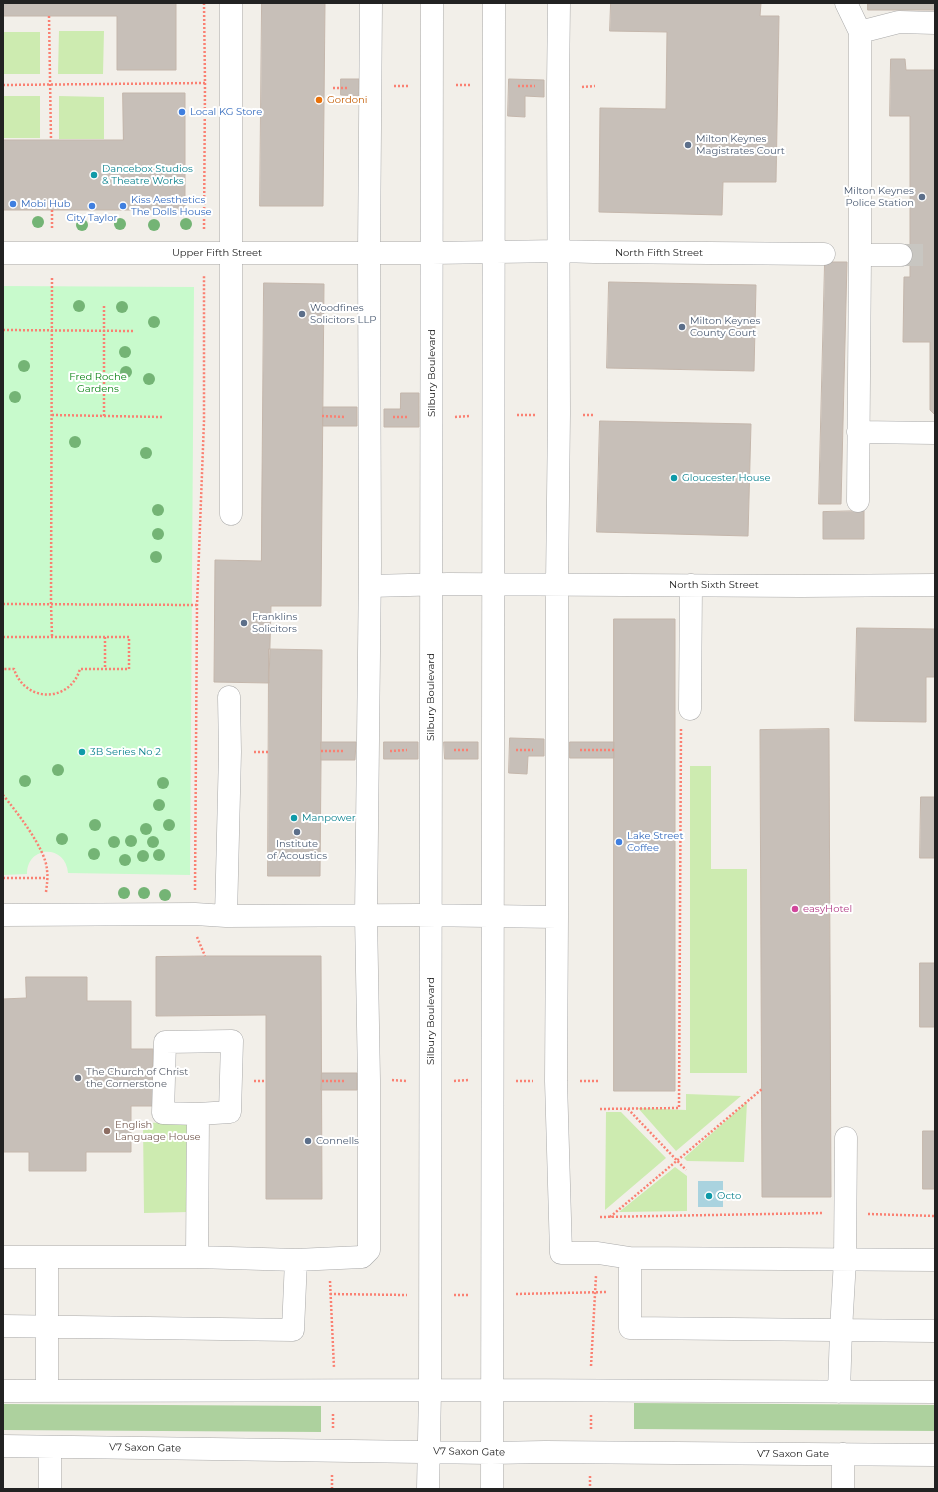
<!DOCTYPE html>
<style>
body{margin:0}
#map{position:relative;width:938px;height:1492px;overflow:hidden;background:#f2efe9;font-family:Montserrat,sans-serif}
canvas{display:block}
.frame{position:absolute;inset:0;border:4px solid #222;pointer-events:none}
</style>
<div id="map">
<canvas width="938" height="1492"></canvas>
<div class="frame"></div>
</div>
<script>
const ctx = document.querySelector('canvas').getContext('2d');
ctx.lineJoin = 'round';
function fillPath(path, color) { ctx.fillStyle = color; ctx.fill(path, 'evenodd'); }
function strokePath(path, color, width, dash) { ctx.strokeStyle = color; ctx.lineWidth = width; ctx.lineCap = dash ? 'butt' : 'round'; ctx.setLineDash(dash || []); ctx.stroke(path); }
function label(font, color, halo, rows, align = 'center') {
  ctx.font = font + ' Montserrat,sans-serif'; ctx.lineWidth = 4; ctx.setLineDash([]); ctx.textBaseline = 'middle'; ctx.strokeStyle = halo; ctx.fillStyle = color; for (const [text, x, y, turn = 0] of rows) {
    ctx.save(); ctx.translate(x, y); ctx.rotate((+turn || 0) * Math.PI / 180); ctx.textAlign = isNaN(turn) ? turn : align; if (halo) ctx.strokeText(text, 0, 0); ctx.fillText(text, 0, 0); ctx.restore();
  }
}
fillPath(new Path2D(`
 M59 31H104L103 74H58Z
 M3 32H40V74H3Z
 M3 96H40V138H3Z
 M59 96 104 97V139H59Z
 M690 766H711V869H747V1073H690Z
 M686 1094 741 1096 676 1151 638 1108 686 1110Z
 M747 1102 744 1162 687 1161 684 1158Z
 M606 1112H621L666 1158 605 1210Z
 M189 1122V1212L144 1213 143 1123Z
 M675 1167 687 1176V1211L619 1212Z`), '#cdebb0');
fillPath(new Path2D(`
 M634 1403 935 1405V1431L634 1429Z
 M3 1404 321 1406V1432L3 1430Z`), '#add19e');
fillPath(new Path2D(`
 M3 286 194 287 190 875 68 873C66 844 27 845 27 874L3 875Z`), '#c8facc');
fillPath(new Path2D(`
 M698 1181H723V1207H698Z`), '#aad3df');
const building = new Path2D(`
 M3 3H176V70H117V16H3Z
 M262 3H325L323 206H260Z
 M611 3H761L760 16H779L776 182H723L722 215 599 212 600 108 666 109 667 32 610 31Z
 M868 3H935V10H868Z
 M891 59H905L906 70H935V415L930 410V342H903L904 277H910V116H890Z
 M341 79H359V96L341 95Z
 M509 79 544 80V97L525 96V117L508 116Z
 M123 93H185V210H3V140H123Z
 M825 262H847L841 504H819Z
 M609 282 756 285 754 371 607 368Z
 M264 283 324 284 321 606H271L269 683 214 682 215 560 261 561Z
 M401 393H419V427H384V409H400Z
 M323 407H357V426H323Z
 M600 421 751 424 748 536 597 532Z
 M864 511V539H823V512Z
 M614 619H675V1091H614Z
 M857 628 935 629V677H926V722L855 721Z
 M269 649 322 650 320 876H268Z
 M829 729 831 1197H762L760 730Z
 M510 738 544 739V756H528L527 774 509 773Z
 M321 742H356L355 760H321Z
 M384 742H418V759H384Z
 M444 742H478V759H445Z
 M570 742H614V758H570Z
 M921 797H935V858H920Z
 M205 956H321L322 1199H266V1015L156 1016V957Z
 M920 963H935V1027H920Z
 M26 977H87V1001H131V1049H153V1106H131V1152H86V1171H29V1152H3V999L26 998Z
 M322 1073H357V1090H321Z
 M923 1131H935V1189H923Z`);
fillPath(building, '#c7bfb8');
strokePath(building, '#c4b6ab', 1);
strokePath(new Path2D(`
 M901 255H935`), '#c8c6c1', 22, [22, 11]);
const minor = new Path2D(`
 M559 3 558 87 559 414 557 584V917L556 1081 561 1253H598L630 1258 935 1260
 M846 3 860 32V255L858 501
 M860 32 899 22 935 23
 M3 253H432L559 251 594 252 824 254
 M860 255H901
 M858 432 935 433
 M231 514V3
 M370 586 448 584 801 586 935 585
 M690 709 691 585
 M3 915 195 914 226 916 419 915 557 917
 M226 916 230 752 229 697
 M3 1257H197L296 1260 362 1257 369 1250V1080L366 916 370 565 369 253 371 3
 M47 1257V1391
 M197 1257 198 1114 163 1113 165 1042 232 1041 230 1112 198 1114
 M630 1258V1328L935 1331
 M3 1326 293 1330 296 1260
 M3 1391 491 1390 935 1392
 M839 1392 841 1330 845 1260 846 1138
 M3 1446 491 1453 545 1452 935 1455
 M843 1454V1489
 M50 1489V1447
 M428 1489 430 1391 432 3
 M492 1489 494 3`);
strokePath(minor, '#a9a9a9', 23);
strokePath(new Path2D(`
 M204 3 205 83 204 230
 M49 16 51 140
 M3 85 205 83
 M456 85H471
 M394 86H409
 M518 86H535
 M582 87 595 86
 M333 88H347
 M52 210V230
 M3 330 135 331
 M52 415 162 417
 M517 415H536
 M583 415H593
 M104 416V304
 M322 416 346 417
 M393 417H408
 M455 417 470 416
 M3 604 197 605
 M52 636 51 604 52 277
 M3 637H129V669H80C70 703 25 703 14 669H3
 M105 637V669
 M454 750H469
 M516 750H533
 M580 750H614
 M321 751H345
 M390 751 407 750
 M254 752H269
 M3 795C16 811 46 849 47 870 48 877 47 884 46 892
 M3 878H47
 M195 890 197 605 204 421V275
 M197 937 205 956
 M392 1080 407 1081
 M254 1081H266
 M322 1081H345
 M454 1081 469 1080
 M516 1081H533
 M580 1081H600
 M600 1109 679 1108 681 729
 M628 1109 686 1170
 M868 1214 935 1216
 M600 1217 823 1213
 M610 1217 762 1089
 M330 1281 334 1368
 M330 1294 407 1295
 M516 1294 607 1292
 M454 1295H469
 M591 1366 596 1276
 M591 1415V1430
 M333 1428V1413
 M590 1476V1489
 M332 1489V1475`), '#fa8072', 2.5, [2, 2]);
strokePath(minor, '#fff', 22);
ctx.fillStyle = '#74b475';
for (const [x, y] of [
 [38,222],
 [120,224],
 [186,224],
 [82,225],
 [154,225],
 [79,306],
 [122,307],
 [154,322],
 [125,352],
 [24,366],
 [126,372],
 [149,379],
 [15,397],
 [75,442],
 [146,453],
 [158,510],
 [158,534],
 [156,557],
 [58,770],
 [25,781],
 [163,783],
 [159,805],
 [95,825],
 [169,825],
 [146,829],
 [62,839],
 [131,841],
 [114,842],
 [153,842],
 [94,854],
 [159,855],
 [143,856],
 [125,860],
 [124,893],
 [144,893],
 [165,895]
]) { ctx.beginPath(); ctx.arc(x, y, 6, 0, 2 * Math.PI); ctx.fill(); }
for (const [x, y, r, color] of [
 [319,100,4,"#e8710a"],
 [182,112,4,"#3f7fe0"],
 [688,145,4,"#5c6f8a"],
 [94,175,4,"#0f9aa8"],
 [922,197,4,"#5c6f8a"],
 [13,204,4,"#3f7fe0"],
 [92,206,4,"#3f7fe0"],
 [123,206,4,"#3f7fe0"],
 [302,314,4,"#5c6f8a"],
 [682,327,4,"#5c6f8a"],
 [674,478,4,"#0f9aa8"],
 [244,623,4,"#5c6f8a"],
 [82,752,4,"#0f9aa8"],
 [294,818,4,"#0f9aa8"],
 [297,832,4,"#5c6f8a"],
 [619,842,4,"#3f7fe0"],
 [795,909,4,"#d1479c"],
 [78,1078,4,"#6b7280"],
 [107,1131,4,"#8d6e63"],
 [308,1141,4,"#5c6f8a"],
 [709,1196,4,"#0f9aa8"]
]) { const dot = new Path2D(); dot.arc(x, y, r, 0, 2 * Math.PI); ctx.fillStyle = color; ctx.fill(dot); strokePath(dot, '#fff', 1.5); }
label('10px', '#c56008', '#fff', [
 ["Gordoni",327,100]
], 'left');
label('10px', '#366cbe', '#fff', [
 ["Local KG Store",190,112],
 ["Kiss Aesthetics",131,200],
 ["The Dolls House",131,212],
 ["Mobi Hub",21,204],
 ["City Taylor",92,218,"center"],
 ["Lake Street",627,836],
 ["Coffee",627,848]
], 'left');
label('10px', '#4e5e75', '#fff', [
 ["Milton Keynes",696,139],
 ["Magistrates Court",696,151],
 ["Milton Keynes",914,191,"right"],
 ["Police Station",914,203,"right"],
 ["Woodfines",310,308],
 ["Solicitors LLP",310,320],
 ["Milton Keynes",690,321],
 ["County Court",690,333],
 ["Franklins",252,617],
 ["Solicitors",252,629],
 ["Institute",297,844,"center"],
 ["of Acoustics",297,856,"center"],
 ["Connells",316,1141]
], 'left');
label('10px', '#0d838f', '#fff', [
 ["Dancebox Studios",102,169],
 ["& Theatre Works",102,181],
 ["Gloucester House",682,478],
 ["3B Series No 2",90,752],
 ["Manpower",302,818],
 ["Octo",717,1196]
], 'left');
label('10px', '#222', '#fff', [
 ["Upper Fifth Street",217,253],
 ["North Fifth Street",659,253],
 ["Silbury Boulevard",432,373,-90],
 ["North Sixth Street",714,585],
 ["Silbury Boulevard",431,697,-90],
 ["Silbury Boulevard",431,1021,-90],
 ["V7 Saxon Gate",145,1448,1],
 ["V7 Saxon Gate",469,1452,1],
 ["V7 Saxon Gate",793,1454]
]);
label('10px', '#0c8416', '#fff', [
 ["Fred Roche",98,377],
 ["Gardens",98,389]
]);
label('10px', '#b23c85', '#fff', [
 ["easyHotel",803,909]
], 'left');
label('10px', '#5b616d', '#fff', [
 ["The Church of Christ",86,1072],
 ["the Cornerstone",86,1084]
], 'left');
label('10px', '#785e54', '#fff', [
 ["English",115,1125],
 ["Language House",115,1137]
], 'left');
</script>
